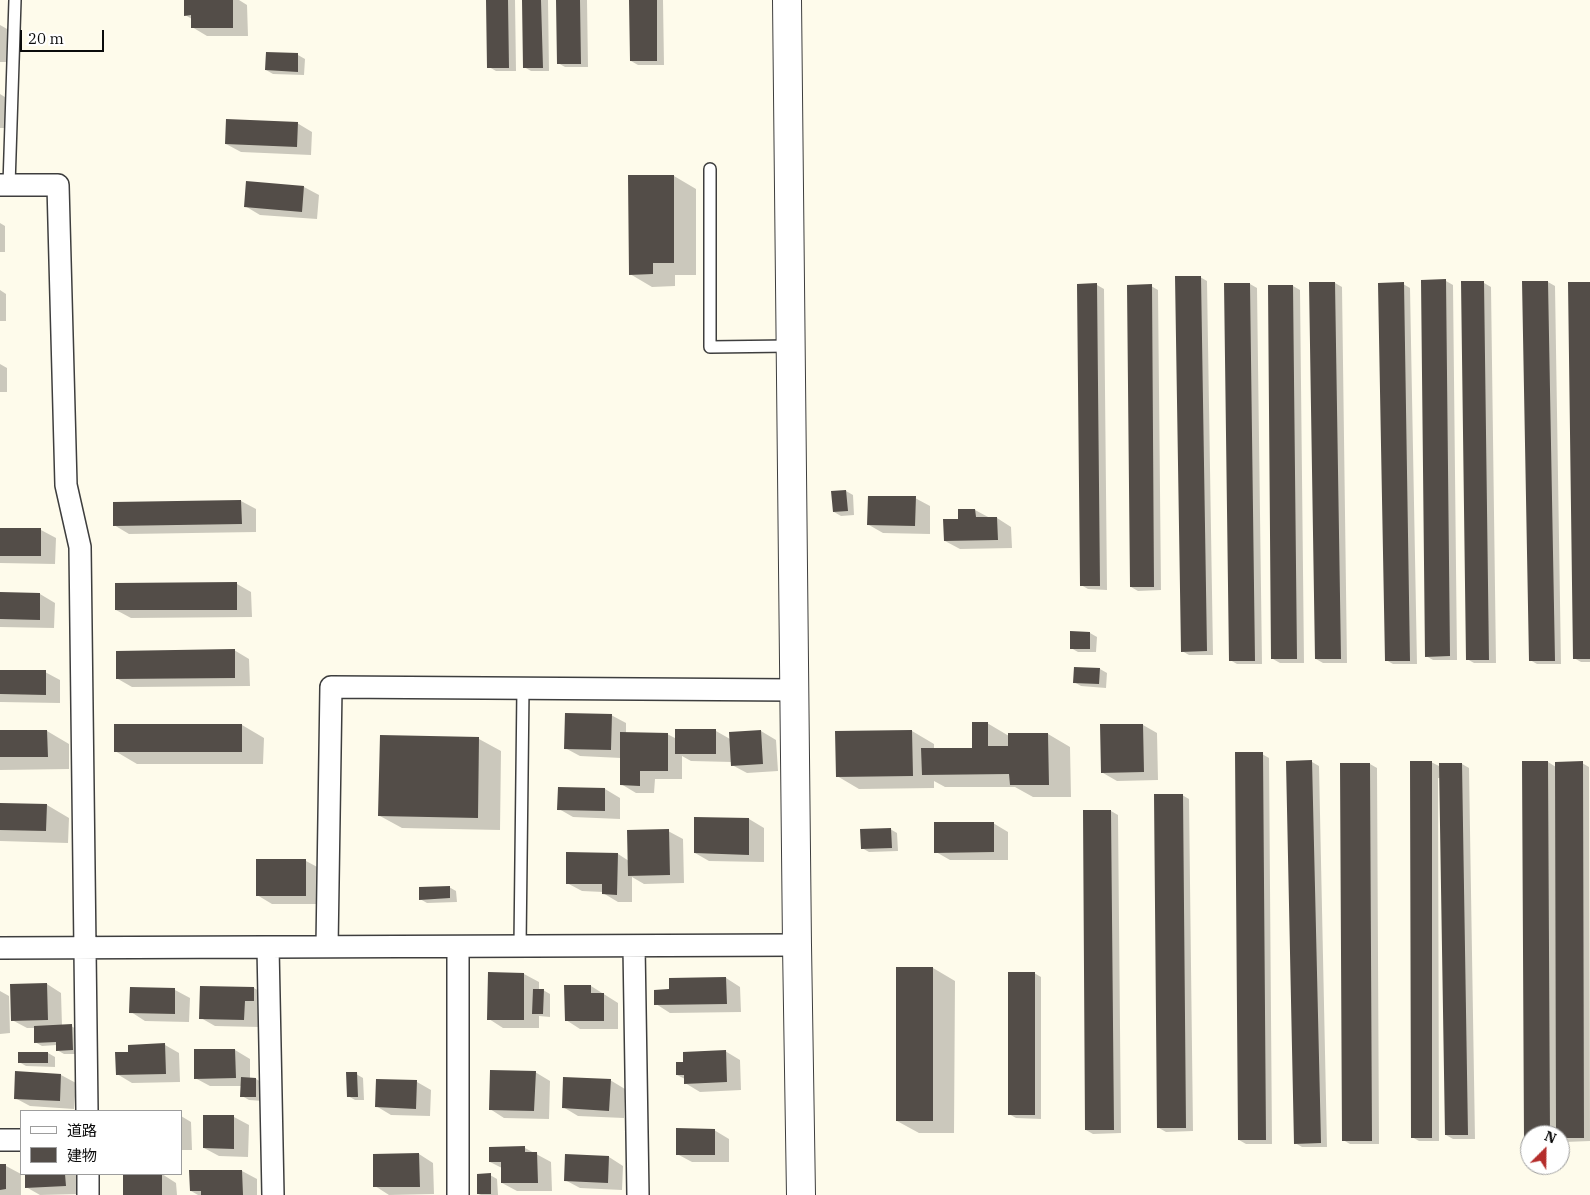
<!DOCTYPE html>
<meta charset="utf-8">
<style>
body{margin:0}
#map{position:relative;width:1590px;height:1195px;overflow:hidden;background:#fefbeb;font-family:"IBM Plex Serif","Noto Sans JP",serif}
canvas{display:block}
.legend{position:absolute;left:20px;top:1110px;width:162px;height:65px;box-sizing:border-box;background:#fff;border:1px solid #9d9d9d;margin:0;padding:6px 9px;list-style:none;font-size:15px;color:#0b0b0b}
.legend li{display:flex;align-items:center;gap:10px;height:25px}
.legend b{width:25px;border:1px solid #9d9d9d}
.north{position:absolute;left:1520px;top:1125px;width:50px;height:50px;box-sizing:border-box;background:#fff;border:1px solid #9d9d9d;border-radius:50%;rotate:23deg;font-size:14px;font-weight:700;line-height:20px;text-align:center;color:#0b0b0b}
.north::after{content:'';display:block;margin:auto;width:18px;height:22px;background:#b42d2b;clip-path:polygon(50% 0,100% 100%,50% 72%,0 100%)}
.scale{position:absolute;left:20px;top:30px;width:84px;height:22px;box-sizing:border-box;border:2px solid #0b0b0b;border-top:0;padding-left:6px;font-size:15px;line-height:18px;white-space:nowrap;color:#0b0b0b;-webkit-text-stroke:4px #fff;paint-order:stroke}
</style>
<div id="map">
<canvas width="1590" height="1195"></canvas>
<ul class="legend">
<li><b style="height:6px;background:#fff"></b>道路</li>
<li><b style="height:14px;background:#534d48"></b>建物</li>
</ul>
<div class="north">N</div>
<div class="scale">20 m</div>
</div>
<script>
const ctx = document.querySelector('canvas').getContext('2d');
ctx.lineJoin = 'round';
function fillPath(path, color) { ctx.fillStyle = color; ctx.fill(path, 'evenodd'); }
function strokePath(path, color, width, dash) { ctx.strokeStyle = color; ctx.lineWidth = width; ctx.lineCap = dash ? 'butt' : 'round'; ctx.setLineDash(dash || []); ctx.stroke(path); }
fillPath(new Path2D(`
 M185 0H239L247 5 248 36H207L192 27V19L185 15Z
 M488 0H515L516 71H496L489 67Z
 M523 0H548L549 71H531L524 67Z
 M557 0H587L588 67H565L558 63Z
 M631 0H663L664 65H638L631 61Z
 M0 25 16 34V62H0Z
 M298 55 305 59 304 75 273 74 266 70Z
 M0 94 13 102 14 128H0Z
 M297 123 312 132 311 155 241 152 226 144Z
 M674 176 696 189V275H675V286L652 287 630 274Z
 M247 183 304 187 319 195 317 219 260 215 245 206Z
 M0 223 5 226V252H0Z
 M1200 277 1207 281 1213 655H1189L1182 651Z
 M1446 281 1453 285 1457 660H1433L1426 656Z
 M1548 282 1555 286 1561 664H1537L1530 660Z
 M1335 283 1342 287 1347 663H1323L1316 659Z
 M1484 283 1491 287 1496 663H1474L1467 659Z
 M1590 283V662H1581L1574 658Z
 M1250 284 1257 288 1262 664H1237L1230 660Z
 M1403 284 1410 288 1417 664H1393L1386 660Z
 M1097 285 1104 289 1107 590 1088 589 1081 585Z
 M1151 286 1158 290 1161 590 1138 591 1131 587Z
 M1269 286H1293L1300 290 1304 663H1280L1273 659Z
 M0 290 6 294V321H0Z
 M0 364 7 368V392H0Z
 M846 491 853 495 854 515 841 516 834 512Z
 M915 498 930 506V534L883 533 869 525Z
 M241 501 256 509V532L129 534 114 525V503Z
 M975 510 990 518H997L1011 527 1012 548 960 549 945 541 960 520V511Z
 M0 529 41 530 56 538 55 564 0 563Z
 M237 584 251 592 252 617 131 618 116 610Z
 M0 594H40L55 603 54 628 0 627Z
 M1090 633 1097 637 1096 652H1078L1071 648Z
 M234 650 249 659 250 686 132 687 118 679Z
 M1100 669 1107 673 1106 688 1081 686 1074 682Z
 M0 671 45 672 60 680V703L0 702Z
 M611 715 626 723V734H667L677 739 716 731 730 739 761 731 776 740 778 771 747 773 732 765V762L691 761 682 756V779H655L654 793H636L621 784V758L580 756 565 748Z
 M987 723 1009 736 1048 734 1070 747 1071 797H1033L1015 787H945L934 781V788L859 789 837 776 912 731 934 744V749H973Z
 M242 725 264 738 263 764H137L115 751Z
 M1143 725 1157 733 1158 780 1117 781 1103 773Z
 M0 731H47L69 744V769L0 770Z
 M479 739 501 751 500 830 402 828 380 816Z
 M1262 754 1269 758 1272 1144H1246L1239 1140Z
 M1287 762H1312L1319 766 1327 1147H1302L1295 1143Z
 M1431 762 1441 767 1462 764 1469 768 1475 1139H1453L1446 1135 1441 778H1438L1439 1141H1419L1412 1137Z
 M1548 762 1556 767 1582 763 1589 767 1590 1141 1565 1142 1560 1139V1135H1530V1142L1525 1139Z
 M1341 764H1370L1377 768 1379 1144H1350L1343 1140Z
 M559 788 605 789 620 798V819L573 817 559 809Z
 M1182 795 1189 799 1193 1131 1166 1132 1159 1128Z
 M0 804 47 805 69 818 68 843 0 841Z
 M1111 811 1118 815 1121 1133 1093 1134 1086 1130Z
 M695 818 749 819 764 828V862L709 861 695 853Z
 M993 823 1008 832V860H950L936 852Z
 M890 829 897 833 898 851 869 852 862 848Z
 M668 831 683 839 684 883 644 884 632 877V902H618L603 893V892L582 891 567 883 618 854 629 861Z
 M306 861 321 869V904H272L257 895Z
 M449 887 456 891 457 902 427 903 420 899Z
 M933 968 955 981 954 1133H919L897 1121Z
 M1034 973 1041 977V1119L1016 1118 1009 1114Z
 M524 974 539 982V990H543L550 994V1017L539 1016V1028H503L489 1019Z
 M726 978 740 987 741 1012 670 1013 656 1004 670 991Z
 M47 984 61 993 62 1026H71L78 1030 79 1054H64L57 1050V1045L42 1046 35 1042V1028H27L12 1020Z
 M591 986 618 1003V1029H580L566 1020Z
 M254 988 268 997 259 1009V1027L215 1026 201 1018Z
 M175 990 190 998 189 1022 145 1021 131 1012Z
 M0 991 9 996 10 1033 0 1034Z
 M165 1045 179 1053 180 1082 132 1083 117 1074 129 1053Z
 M235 1050 250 1059V1079H256L263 1083V1101L249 1100 242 1096V1086H210L195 1078Z
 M725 1051 740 1060 741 1090 700 1092 685 1083V1079L677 1075 685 1063Z
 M48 1053 55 1057V1067L26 1066 19 1062Z
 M535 1072 550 1081 549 1119 504 1118 490 1109Z
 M356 1074 363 1078 364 1100H355L348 1096Z
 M61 1075 76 1083 74 1109 30 1106 15 1098Z
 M610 1080 625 1089 624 1118 578 1116 563 1107Z
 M417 1082 431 1090 430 1116 391 1115 376 1106Z
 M181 1116 191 1122 192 1150H181Z
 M234 1117 249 1125 248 1157 219 1156 204 1148Z
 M714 1130 729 1139V1162H692L677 1154Z
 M525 1148 551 1162 552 1191H517L502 1183V1168L490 1162Z
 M419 1154 433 1163 434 1194 389 1195 375 1186Z
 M609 1157 623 1166 622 1190 580 1188 565 1180Z
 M0 1166H6L21 1174V1195H0Z
 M242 1171 257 1179V1195H198L191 1191Z
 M26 1174H79L80 1194 40 1195 26 1187Z
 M162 1174 176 1183 177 1195H124Z
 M490 1175 497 1179 498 1195H481L478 1194Z`), '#0003');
fillPath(new Path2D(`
 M184 0H233V28H191V15L184 16Z
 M486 0H508L509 68H487Z
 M522 0H541L543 68H523Z
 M556 0H580L581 64H557Z
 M629 0H657V61H630Z
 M266 52 298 53V72L265 70Z
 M226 119 298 122 297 147 225 144Z
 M628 175H674V263H653V274L629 275Z
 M246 181 304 186 302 212 244 207Z
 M1175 276H1201L1207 651 1181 652Z
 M1446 279 1450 656 1425 657 1421 280Z
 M1461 281H1484L1489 660H1466Z
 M1522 281H1548L1555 661H1529Z
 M1309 282H1335L1341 659H1315Z
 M1404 282 1410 661H1385L1378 283Z
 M1568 282H1590V659H1573Z
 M1097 283 1100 586H1080L1077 284Z
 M1224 283H1250L1255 661H1229Z
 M1152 284 1154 587H1130L1127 285Z
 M1268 285H1293L1297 659H1271Z
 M846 490 848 511 833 512 831 491Z
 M868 496H916L915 526 867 525Z
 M241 500 242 524 113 526V502Z
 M958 509H975L976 517H997L998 540 944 541 943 519H958Z
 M0 528H41V556H0Z
 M237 582V610H115V583Z
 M0 592 40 593V620L0 619Z
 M1070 631 1090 632V649H1070Z
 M235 649V678L116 679V651Z
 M1074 667 1100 668 1099 684 1073 683Z
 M0 670H46V695L0 694Z
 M565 713 612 714 611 750 564 749Z
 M972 722H988V746H1008V733H1048L1049 785H1010L1009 774 922 775 921 748H972Z
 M114 724H242V752H114Z
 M1100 724H1143L1144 772 1101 773Z
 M675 729H716V754H675Z
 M0 730H47L48 757H0Z
 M761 730 763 764 731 766 729 732Z
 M912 730 913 776 836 777 835 731Z
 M620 732 668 733V771H640V786L620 785Z
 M380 735 479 737 478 818 378 816Z
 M1235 752H1263L1266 1140H1238Z
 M1312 760 1321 1143 1294 1144 1286 761Z
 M1410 761H1432V1138H1411Z
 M1522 761H1548L1550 1135H1530V1140H1524Z
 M1583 761 1584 1138H1560V1135H1556L1555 762Z
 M1340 763H1370L1372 1141H1342Z
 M1439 763H1462L1468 1135H1445Z
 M558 787 605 788V811L557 810Z
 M1154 794H1183L1186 1128H1157Z
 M0 803 47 804 46 831 0 830Z
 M1083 810H1111L1114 1130H1085Z
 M694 817 749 818V855L694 853Z
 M934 822H994V852L934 853Z
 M891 828 892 848 861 849 860 829Z
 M669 829 670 875 628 876 627 830Z
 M566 852 618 853 617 895 602 894V884H566Z
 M256 859H306V896H256Z
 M450 886V898L419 900V887Z
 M896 967H933V1121H896Z
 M488 972 524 973V1020H487Z
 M1008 972H1035V1115H1008Z
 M726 977 727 1004 654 1005V990L669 989V978Z
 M47 983 48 1020 11 1021 10 984Z
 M564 985H591V993H604V1021H565Z
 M200 986 254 987V1001H245L244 1020 199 1019Z
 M130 987 175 988V1014L129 1013Z
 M533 989H544L543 1014H532Z
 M72 1024 73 1050 56 1051V1042L34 1043V1026Z
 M165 1043 166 1074 116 1075 115 1052H128V1045Z
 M194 1049H235L236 1078 194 1079Z
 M726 1050 727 1082 684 1084V1075H676V1062H683V1052Z
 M18 1052H48V1063H18Z
 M490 1070 536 1071 534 1111 489 1110Z
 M15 1071 61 1074 60 1101 14 1099Z
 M346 1072H357L358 1097H347Z
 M241 1077 256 1078V1097H240Z
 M563 1077 611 1079 609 1111 562 1108Z
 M376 1079 417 1080 416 1109 375 1107Z
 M203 1115H234V1149L203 1148Z
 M676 1128 715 1129V1155H676Z
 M525 1146V1152H537L538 1183H501V1162H489V1147Z
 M419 1153 420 1187H373V1154Z
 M565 1154 609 1156 608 1183 564 1181Z
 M0 1164H6V1189L0 1190Z
 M189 1170H242L243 1195H201V1191H190Z
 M491 1173V1194H477V1174Z
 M25 1174H65L66 1186 25 1188Z
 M123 1174H162V1195H123Z`), '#534d48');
const service = new Path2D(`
 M710 169V347L790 346
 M9 185 15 0
 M520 946 523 688`);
const minor = new Path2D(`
 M0 185H58L66 485 80 547 87 1111
 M634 946 638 1195
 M268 947 273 1195
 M327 947 331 687 794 690
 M0 948 797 945
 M0 1140H21
 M88 1174V1195
 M458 1195V947`);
const tertiary = new Path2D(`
 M787 0 797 945 801 1195`);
strokePath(service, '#3e3e3e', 14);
strokePath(minor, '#3e3e3e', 24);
strokePath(tertiary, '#3e3e3e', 30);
strokePath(service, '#fff', 11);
strokePath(minor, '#fff', 21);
strokePath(tertiary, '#fff', 28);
</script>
